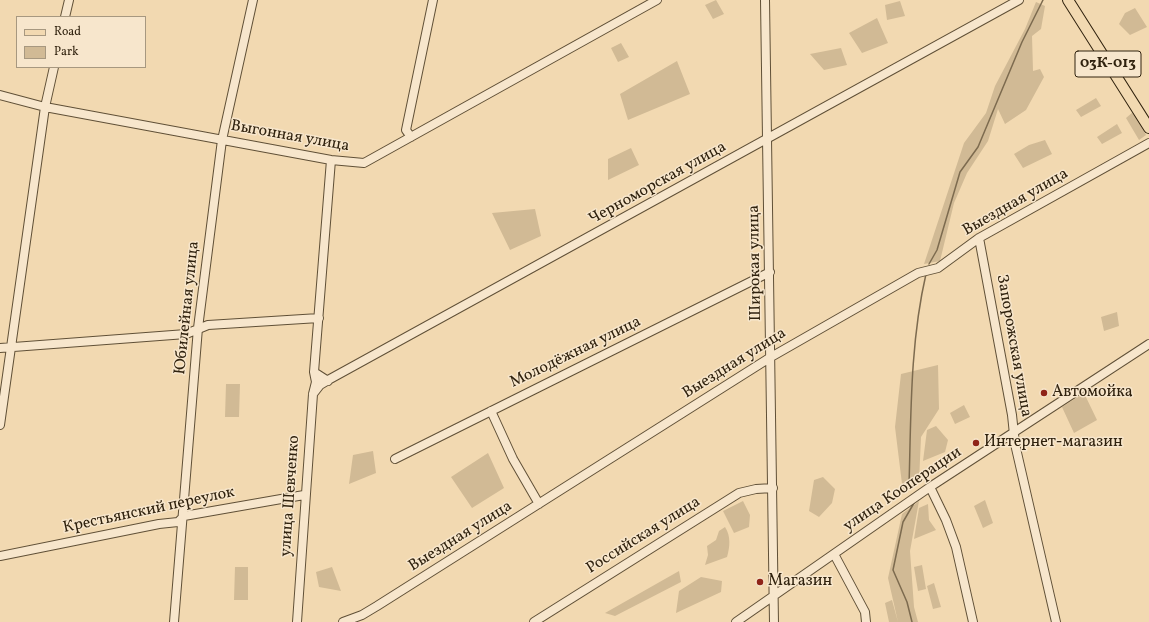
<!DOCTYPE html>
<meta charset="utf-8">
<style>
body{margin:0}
#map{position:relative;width:1149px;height:622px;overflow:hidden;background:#f2d9b1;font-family:Vollkorn,serif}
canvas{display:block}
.legend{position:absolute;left:16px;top:16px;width:130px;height:52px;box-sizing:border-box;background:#f7e6cc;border:1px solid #a79880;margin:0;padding:5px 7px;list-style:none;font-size:12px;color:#30220e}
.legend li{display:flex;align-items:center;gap:8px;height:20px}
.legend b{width:20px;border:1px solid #a79880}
</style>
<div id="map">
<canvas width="1149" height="622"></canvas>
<ul class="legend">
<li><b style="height:5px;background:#f2d9b1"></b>Road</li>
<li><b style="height:11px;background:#d1ba95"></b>Park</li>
</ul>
</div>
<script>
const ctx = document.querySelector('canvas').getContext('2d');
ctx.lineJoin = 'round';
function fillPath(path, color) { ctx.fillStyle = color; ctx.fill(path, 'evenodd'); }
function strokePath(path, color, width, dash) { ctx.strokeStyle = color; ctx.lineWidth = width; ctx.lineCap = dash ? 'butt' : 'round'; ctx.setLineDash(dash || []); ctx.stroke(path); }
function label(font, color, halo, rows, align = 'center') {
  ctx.font = font + ' Vollkorn,serif'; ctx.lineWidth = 3; ctx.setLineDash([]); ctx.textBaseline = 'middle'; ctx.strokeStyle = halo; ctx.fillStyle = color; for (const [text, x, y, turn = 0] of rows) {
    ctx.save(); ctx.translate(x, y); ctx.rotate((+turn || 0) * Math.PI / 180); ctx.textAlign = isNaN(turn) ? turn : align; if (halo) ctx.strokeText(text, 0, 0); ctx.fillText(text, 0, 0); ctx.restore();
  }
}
fillPath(new Path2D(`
 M716 0 724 14 713 19 705 5Z
 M900 1 905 16 887 20 885 5Z
 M1036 2 1045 6 1041 29 1032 36 1033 71 1040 69 1044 77 1026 110 1005 124 998 109 988 141 967 173 954 203 940 261 924 264 964 143 986 113 995 86 1025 29Z
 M1135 8 1147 27 1130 35 1119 24 1125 13Z
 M877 18 888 43 862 53 849 33Z
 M621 43 629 57 618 62 611 48Z
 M841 48 847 65 824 70 810 54Z
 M677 61 690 94 628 120 620 94Z
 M1096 98 1101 106 1081 117 1076 110Z
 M1133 112 1146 135 1139 140 1126 118Z
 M1117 124 1122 133 1102 144 1097 137Z
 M1045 140 1052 154 1023 168 1014 154 1029 145Z
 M631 148 639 165 608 180V159Z
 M535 209 541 236 510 250 492 213Z
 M1117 312 1119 326 1104 331 1101 317Z
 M938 365 939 409 921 437 919 482 903 492 895 427 901 374Z
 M226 384H240L239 417H225Z
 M1084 393 1097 420 1074 433 1062 407Z
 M964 405 970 417 955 424 950 413Z
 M936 426 948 440 945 452 923 461 927 430Z
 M373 451 376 473 349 484 353 455Z
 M488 453 504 488 472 508 451 477Z
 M823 477 835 489 832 503 819 517 809 511 814 480Z
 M985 500 993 523 983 528 974 506Z
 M743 501 750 515 749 527 734 533 723 511Z
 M919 501 910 551 914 607 918 622H898L888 578 902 514Z
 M928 504 929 520 936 530 914 539 919 508Z
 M725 527C731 536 730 547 727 557L705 565 708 555 707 546 716 540 719 531Z
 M922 565 926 589 918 591 914 567Z
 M235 567H248V600H234Z
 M332 567 341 591 319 587 316 572Z
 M679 571 681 582 615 616 605 613Z
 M701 577 722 581 721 592 676 613 679 591Z
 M934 583 941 607 933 609 927 586Z
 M892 600 898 622H889L885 603Z`), '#d1ba95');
strokePath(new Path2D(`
 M929 264 937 250 960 172 978 147 1022 42 1043 0
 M909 487C911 416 910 343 926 274
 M912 622 907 602 893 570 903 522 914 503`), '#7d6b4f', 1.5);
const minor = new Path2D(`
 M765 0 774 622
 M65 17 69 0
 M0 95 45 107 331 160 364 163 657 0
 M411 137 406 130 433 0
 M979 238 1012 415 1015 444 1056 622
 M0 348 186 334 208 325 319 318
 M328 381 314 372 331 160
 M313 394 320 385 330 379 1019 0
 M491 411 513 459 539 504
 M0 425 45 107 54 67
 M395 459 770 272
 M930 487 946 520 956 547 973 622
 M834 554 865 612 866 622
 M0 556 159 524 178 522 184 516 304 495
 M174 622 198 328 222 140 253 0
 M297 622 313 394 316 382 314 372
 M343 622 362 615 377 606 771 357 918 273 938 268 979 238 1149 143
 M534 622 739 493 756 489 773 488
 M736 622 930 487 1149 344`);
const major = new Path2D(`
 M1068 0 1149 128`);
strokePath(minor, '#605037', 10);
strokePath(major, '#30220e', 12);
strokePath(minor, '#f7e6cc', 8);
strokePath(major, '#f2d9b1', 10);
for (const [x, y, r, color] of [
 [1044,393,4,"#8f2418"],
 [976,443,4,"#8f2418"],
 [760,582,4,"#8f2418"]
]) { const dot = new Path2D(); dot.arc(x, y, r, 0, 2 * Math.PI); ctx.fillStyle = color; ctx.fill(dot); strokePath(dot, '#f7e6cc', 1.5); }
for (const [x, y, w] of [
 [1108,64,66]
]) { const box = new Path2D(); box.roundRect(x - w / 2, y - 13, w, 26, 3); ctx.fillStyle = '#f7e6cc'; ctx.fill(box); strokePath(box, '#30220e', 1); }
label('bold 15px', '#30220e', null, [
 ["03К-013",1108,64]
]);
label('16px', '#30220e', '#f7e6cc', [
 ["Выгонная улица",290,137,10],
 ["Черноморская улица",658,184,-29],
 ["Выездная улица",1016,203,-30],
 ["Широкая улица",756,263,-91],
 ["Юбилейная улица",188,308,-84],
 ["Запорожская улица",1013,346,80],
 ["Молодёжная улица",576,353,-26],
 ["Выездная улица",735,364,-32],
 ["улица Кооперации",903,490,-34],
 ["улица Шевченко",291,496,-86],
 ["Крестьянский переулок",149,511,-12],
 ["Российская улица",644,536,-32],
 ["Выездная улица",461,537,-32]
]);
label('16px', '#30220e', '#f7e6cc', [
 ["Автомойка",1052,393],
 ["Интернет-магазин",984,443],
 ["Магазин",768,582]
], 'left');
</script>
